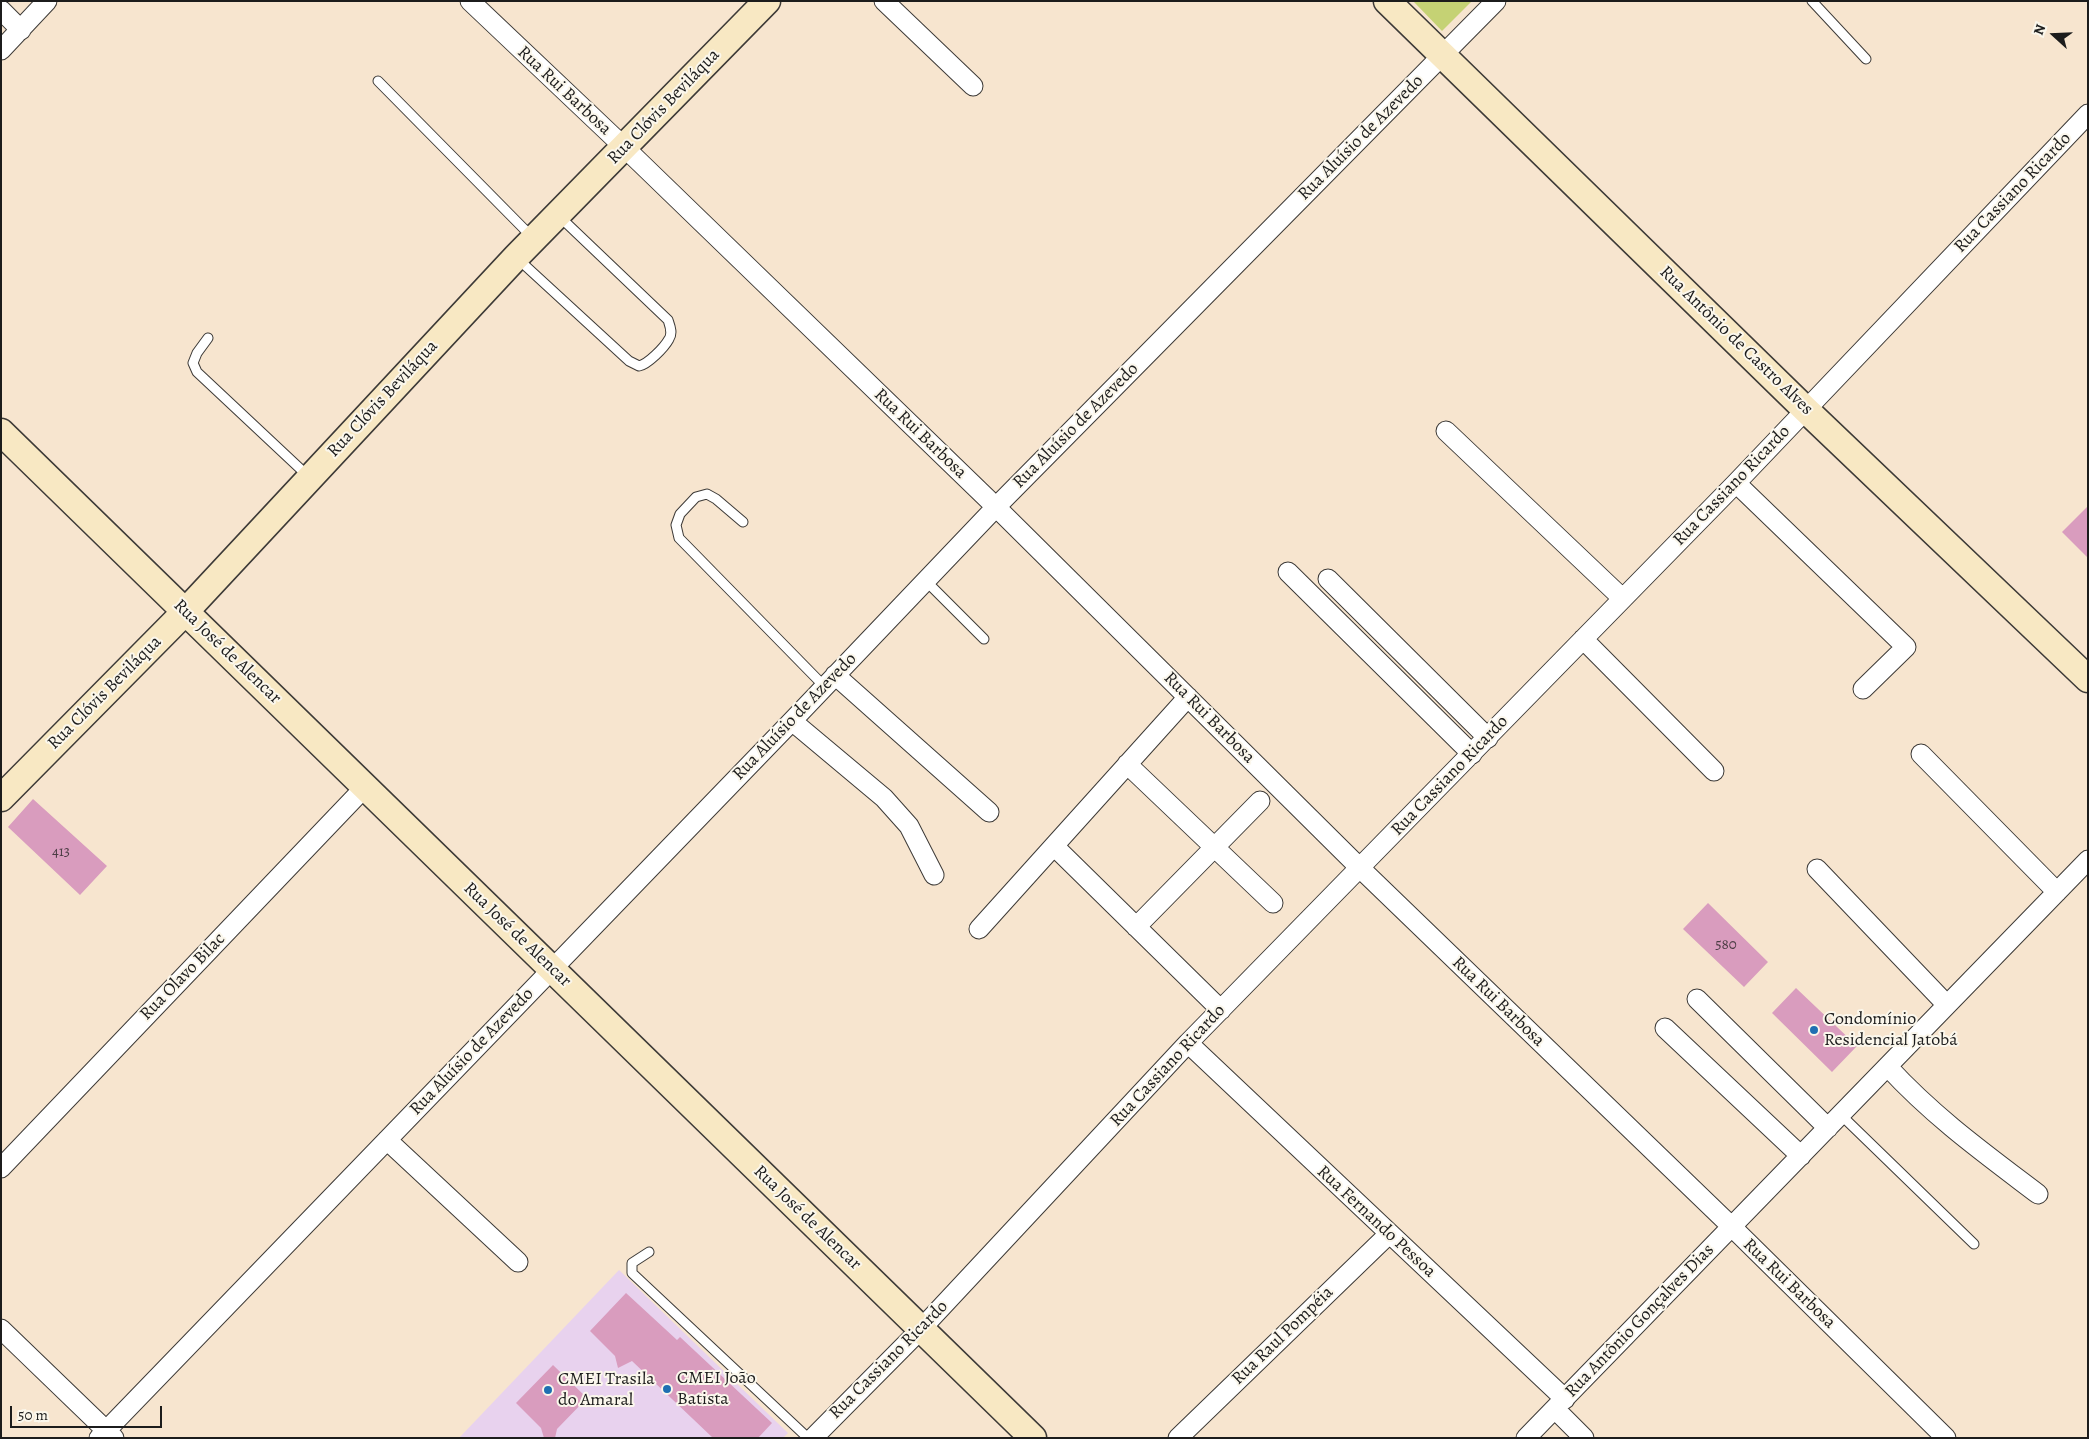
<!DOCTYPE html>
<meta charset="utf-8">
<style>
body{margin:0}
#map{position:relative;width:2089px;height:1439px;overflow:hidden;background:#f7e5cf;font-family:Alegreya,serif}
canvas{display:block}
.frame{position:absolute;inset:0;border:2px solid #1c1c1c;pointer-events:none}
.north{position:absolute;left:2029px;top:10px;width:50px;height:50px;-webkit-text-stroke:4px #fbf7ec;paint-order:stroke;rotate:290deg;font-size:14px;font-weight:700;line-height:20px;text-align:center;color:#1c1c1c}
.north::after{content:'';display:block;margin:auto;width:18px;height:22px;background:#1c1c1c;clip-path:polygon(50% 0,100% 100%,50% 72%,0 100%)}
.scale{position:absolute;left:10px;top:1406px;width:152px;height:22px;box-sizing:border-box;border:2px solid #1c1c1c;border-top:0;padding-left:6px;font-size:15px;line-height:18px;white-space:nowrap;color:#1c1c1c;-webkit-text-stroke:4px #fbf7ec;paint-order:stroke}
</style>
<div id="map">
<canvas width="2089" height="1439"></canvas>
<div class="frame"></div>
<div class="north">N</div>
<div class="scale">50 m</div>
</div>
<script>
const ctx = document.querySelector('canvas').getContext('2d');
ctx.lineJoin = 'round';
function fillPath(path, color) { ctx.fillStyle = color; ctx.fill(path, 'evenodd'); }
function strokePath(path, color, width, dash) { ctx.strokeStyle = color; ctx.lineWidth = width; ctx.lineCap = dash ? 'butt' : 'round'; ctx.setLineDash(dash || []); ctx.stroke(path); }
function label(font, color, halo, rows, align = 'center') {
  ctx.font = font + ' Alegreya,serif'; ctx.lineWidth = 4; ctx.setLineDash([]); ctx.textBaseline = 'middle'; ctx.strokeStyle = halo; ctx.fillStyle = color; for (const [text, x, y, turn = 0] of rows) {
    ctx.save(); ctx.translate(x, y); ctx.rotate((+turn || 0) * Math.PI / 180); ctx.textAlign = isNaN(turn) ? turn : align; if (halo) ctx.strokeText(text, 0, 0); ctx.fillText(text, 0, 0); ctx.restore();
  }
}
fillPath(new Path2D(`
 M619 1270 788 1433 783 1438H459Z`), '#e8d2ee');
fillPath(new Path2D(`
 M1413 1H1472L1442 31Z`), '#c5d274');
fillPath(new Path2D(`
 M2088 506V558L2062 532Z
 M33 799 107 866 80 895 8 827Z
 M1708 903 1768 962 1744 987 1683 929Z
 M1796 988 1857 1046 1832 1072 1772 1013Z
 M626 1293 677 1340 680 1337 772 1423 758 1438H713L632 1361 618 1368 615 1356 590 1331Z
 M553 1365 587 1398 557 1429 555 1438H544L541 1428 516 1403Z`), '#d99cbe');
const lane = new Path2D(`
 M1812 1 1866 59
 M378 81 532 237
 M518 259 629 361 639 366C648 364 664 348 669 339 673 333 670 326 668 320L560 217
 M208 338 197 353 193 363 197 372 309 477
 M743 522 716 499 707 494 696 497 680 514 676 525 679 538 824 686
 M926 581 984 639
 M1841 1115 1974 1244
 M649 1252 632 1263V1273L808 1438`);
const street = new Path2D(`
 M470 1 624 147 996 507 1360 868 1732 1227 1946 1438
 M884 1 973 86
 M1 10 21 30
 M1 50 47 1
 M1446 431 1622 598
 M1736 483 1906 647 1863 689
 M1288 572 1472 754
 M1328 579 1488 738
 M1583 639 1714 771
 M835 675 989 812
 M792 721 884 798 909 826 934 875
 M1921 754 2057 892
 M1127 764 1273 903
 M1054 846 1221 1010
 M1817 869 1947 1005
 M1136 927 1260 801
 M979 929 1188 697
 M1697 999 1828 1128
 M1665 1028 1801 1156
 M1188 1043 1565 1399
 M1888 1067C1934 1117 1984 1153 2038 1194
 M387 1140 518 1262
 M1 1168 365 787
 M1 1329 114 1438
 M1555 1409 1584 1438
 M99 1438 792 721 996 507 1496 1
 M813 1438 921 1329 1188 1043 1736 483 2088 114
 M1178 1438 1389 1234
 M1526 1438 2088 860`);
const secondary = new Path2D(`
 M1387 1 1806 410 2088 679
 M1 432 1033 1438
 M1 798 185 612 516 257 767 1`);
strokePath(lane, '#3d3a37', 11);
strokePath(street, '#3d3a37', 21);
strokePath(secondary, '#3d3a37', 29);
strokePath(lane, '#fff', 9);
strokePath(street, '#fff', 19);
strokePath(secondary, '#f8e8c3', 26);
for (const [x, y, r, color] of [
 [1814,1030,5,"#1f6fb2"],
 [667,1389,5,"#1f6fb2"],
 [548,1390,5,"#1f6fb2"]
]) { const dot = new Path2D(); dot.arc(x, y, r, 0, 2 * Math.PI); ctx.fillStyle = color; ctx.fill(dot); strokePath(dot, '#fbf7ec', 2); }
label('15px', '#4b3c44', null, [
 ["413",61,852],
 ["580",1726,945]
]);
label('18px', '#1c1c1c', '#fbf7ec', [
 ["Rua Rui Barbosa",564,91,43],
 ["Rua Clóvis Beviláqua",664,107,-46],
 ["Rua Aluísio de Azevedo",1361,138,-45],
 ["Rua Cassiano Ricardo",2013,193,-46],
 ["Rua Antônio de Castro Alves",1736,341,44],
 ["Rua Clóvis Beviláqua",383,399,-47],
 ["Rua Aluísio de Azevedo",1076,426,-45],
 ["Rua Rui Barbosa",920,434,44],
 ["Rua Cassiano Ricardo",1732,486,-46],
 ["Rua José de Alencar",227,652,44],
 ["Rua Clóvis Beviláqua",105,693,-45],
 ["Rua Aluísio de Azevedo",795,717,-46],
 ["Rua Rui Barbosa",1209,718,45],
 ["Rua Cassiano Ricardo",1450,776,-46],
 ["Rua José de Alencar",517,935,44],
 ["Rua Olavo Bilac",183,977,-46],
 ["Rua Rui Barbosa",1498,1002,44],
 ["Rua Aluísio de Azevedo",472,1052,-46],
 ["Rua Cassiano Ricardo",1168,1066,-47],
 ["Rua José de Alencar",807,1218,44],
 ["Rua Fernando Pessoa",1376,1222,43],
 ["Rua Rui Barbosa",1789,1284,44],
 ["Rua Antônio Gonçalves Dias",1640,1321,-46],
 ["Rua Raul Pompéia",1283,1336,-44],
 ["Rua Cassiano Ricardo",889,1360,-45]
]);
label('18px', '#1c1c1c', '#fbf7ec', [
 ["Condomínio",1824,1020],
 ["Residencial Jatobá",1824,1041],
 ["CMEI João",677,1379],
 ["Batista",677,1400],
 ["CMEI Trasila",558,1380],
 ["do Amaral",558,1401]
], 'left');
</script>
